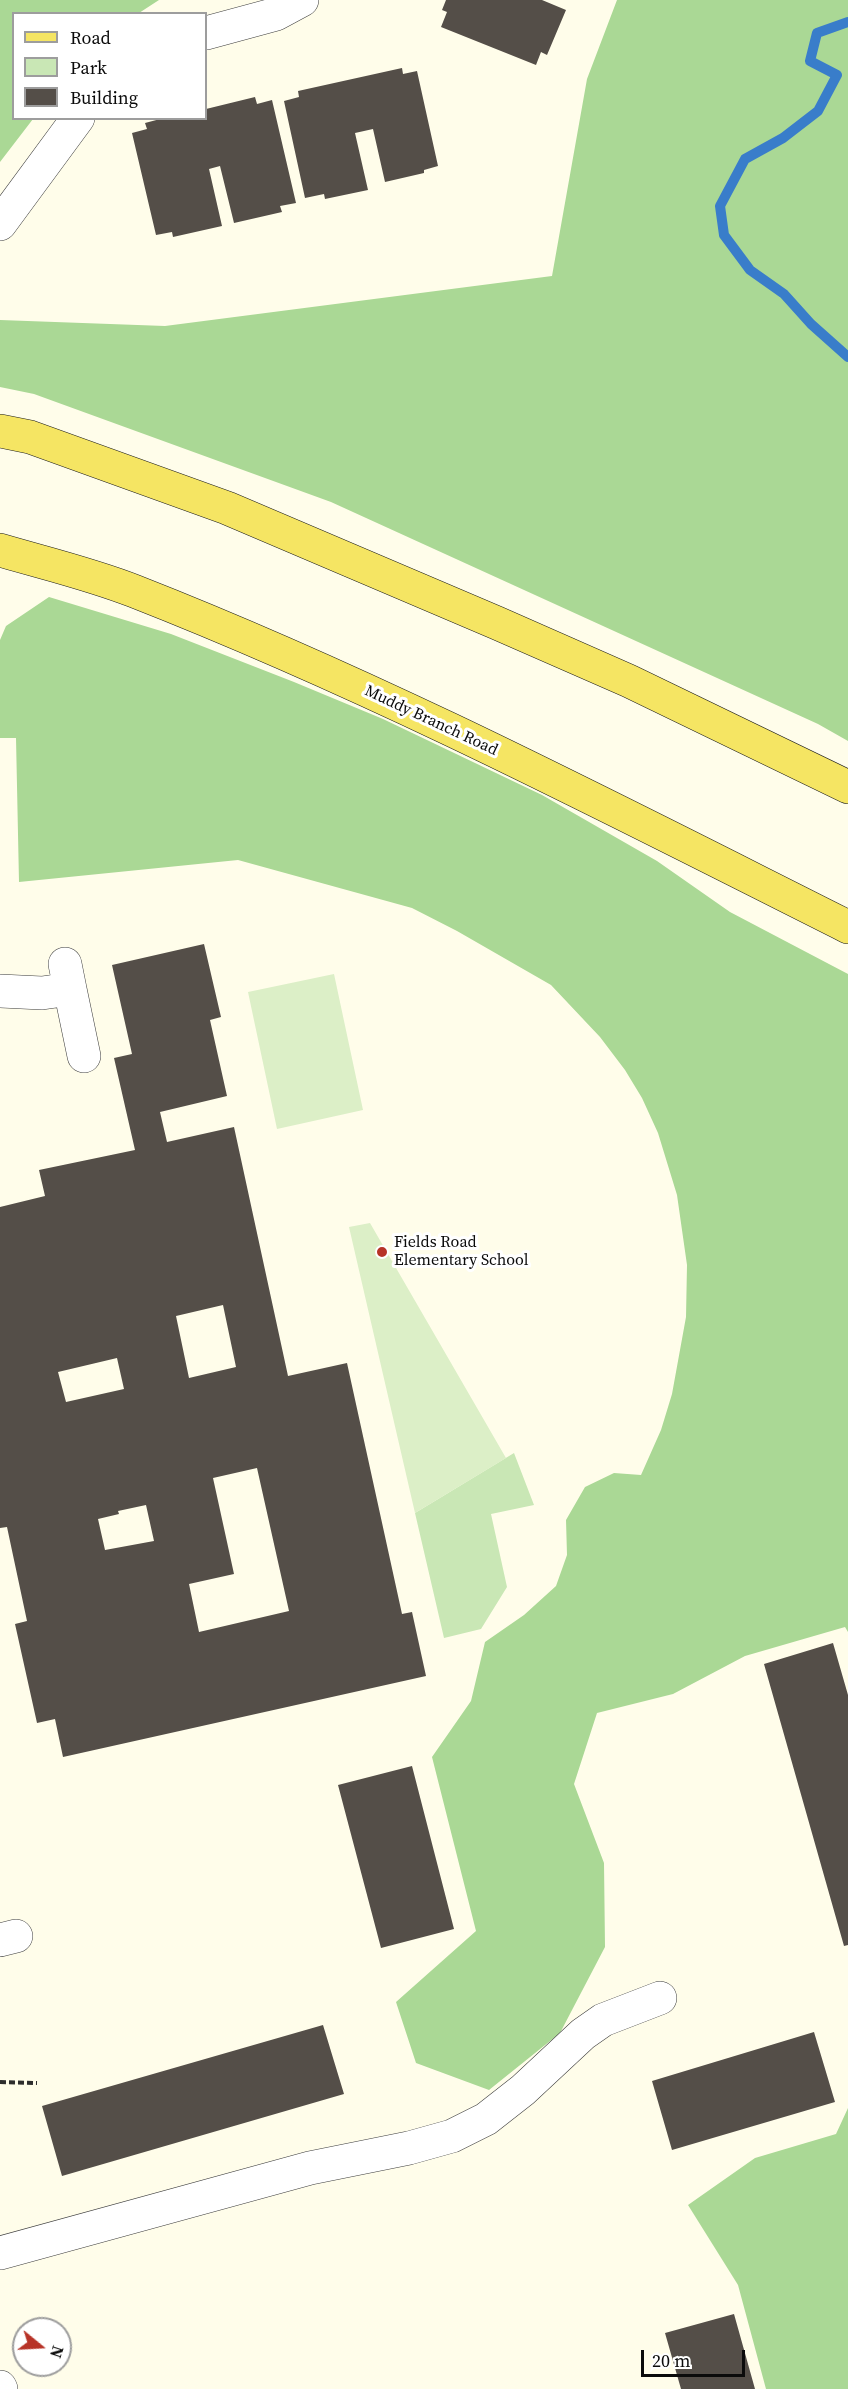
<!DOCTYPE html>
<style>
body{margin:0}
#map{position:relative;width:848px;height:2389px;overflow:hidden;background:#fffdea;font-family:"Source Serif 4",serif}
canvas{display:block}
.legend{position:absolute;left:12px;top:12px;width:195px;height:108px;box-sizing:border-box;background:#fff;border:2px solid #9d9d9d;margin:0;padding:8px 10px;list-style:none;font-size:18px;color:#0b0b0b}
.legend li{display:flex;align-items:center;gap:12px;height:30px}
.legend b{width:30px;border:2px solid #9d9d9d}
.north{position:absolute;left:12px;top:2317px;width:60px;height:60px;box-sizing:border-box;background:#fff;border:2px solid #9d9d9d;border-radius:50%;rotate:108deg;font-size:16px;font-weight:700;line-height:24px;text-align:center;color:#0b0b0b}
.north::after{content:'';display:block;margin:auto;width:21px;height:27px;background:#b73327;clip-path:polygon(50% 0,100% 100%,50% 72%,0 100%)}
.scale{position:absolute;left:641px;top:2350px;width:104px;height:27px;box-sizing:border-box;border:3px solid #0b0b0b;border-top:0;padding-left:8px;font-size:18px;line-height:21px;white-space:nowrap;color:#0b0b0b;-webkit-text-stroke:4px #fff;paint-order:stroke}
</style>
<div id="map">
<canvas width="848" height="2389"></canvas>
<ul class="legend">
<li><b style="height:8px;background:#f5e563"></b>Road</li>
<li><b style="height:16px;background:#c9e7b5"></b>Park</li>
<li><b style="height:16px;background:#544e48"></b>Building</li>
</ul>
<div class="north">N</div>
<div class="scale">20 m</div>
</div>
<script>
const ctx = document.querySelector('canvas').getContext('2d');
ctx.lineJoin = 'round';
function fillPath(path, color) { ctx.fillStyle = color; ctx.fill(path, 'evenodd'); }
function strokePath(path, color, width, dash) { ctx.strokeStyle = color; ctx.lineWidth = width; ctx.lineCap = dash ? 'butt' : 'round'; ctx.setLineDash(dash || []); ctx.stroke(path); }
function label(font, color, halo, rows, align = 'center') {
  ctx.font = font + ' "Source Serif 4",serif'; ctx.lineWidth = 6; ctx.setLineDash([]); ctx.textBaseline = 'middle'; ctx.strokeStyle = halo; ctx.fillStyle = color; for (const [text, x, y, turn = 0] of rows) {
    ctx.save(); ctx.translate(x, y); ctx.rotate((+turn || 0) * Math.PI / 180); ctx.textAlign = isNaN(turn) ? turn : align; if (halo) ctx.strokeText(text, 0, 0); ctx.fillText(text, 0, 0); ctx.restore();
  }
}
fillPath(new Path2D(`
 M514 1453 534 1505 491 1514 507 1587 481 1629 444 1638 415 1513Z`), '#c9e7b5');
fillPath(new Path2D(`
 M0 0H159L139 13 14 14V118L33 119 0 162Z
 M617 0H848V741L818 724 331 502 34 394 0 387V320L165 326 552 276 587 79Z
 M49 597 171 634 294 682 383 719 542 795 657 861 730 912 848 974V1632L845 1627 745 1656 673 1694 597 1713 574 1784 604 1863 605 1947 560 2033 489 2090 416 2063 396 2002 476 1931 432 1757 471 1701 485 1642 524 1615 556 1586 567 1555 566 1520 585 1487 614 1473 641 1475 661 1430 672 1394 686 1317 687 1265 677 1195 658 1133 642 1098 625 1070 600 1037 551 985 457 931 412 908 238 860 19 882 16 738H0V640L6 626Z
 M848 2108V2389H766L738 2285 688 2205 755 2158 836 2134Z`), '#aad895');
fillPath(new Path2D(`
 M334 974 363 1110 277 1129 248 992Z
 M370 1223 506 1458 415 1513 349 1227Z`), '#dcefc7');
strokePath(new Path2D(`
 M848 22 817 33 810 61 837 75 818 111 783 138 745 159 720 206 724 235 750 270 784 294 811 324 848 357`), '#397dca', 10);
fillPath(new Path2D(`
 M446 0H542L566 10 547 55 541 52 536 65 441 27 447 12 442 10Z
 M402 68 403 74 417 71 438 166 424 170V173L385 182 373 129 355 133 368 190 325 199 324 194 305 198 284 101 299 97 298 91Z
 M255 97 257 104 272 100 296 203 280 206 282 212 234 223 220 166 209 169 222 226 173 237 172 232 156 235 132 133 147 129 145 123 164 118H206V109Z
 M204 944 221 1017 210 1020 227 1096 160 1112 167 1142 234 1127 288 1376 347 1363 402 1614 412 1612 426 1676 63 1757 55 1719 37 1723 15 1624 27 1621 7 1527 0 1528V1207L45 1196 39 1170 135 1150 114 1058 132 1054 112 965ZM223 1305 236 1367 189 1378 176 1316ZM117 1358 124 1389 66 1402 58 1372ZM257 1468 289 1611 199 1632 189 1584 234 1574 213 1478ZM146 1505 154 1541 105 1550 98 1519 119 1514 118 1511Z
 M833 1643 848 1695V1945L844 1946 764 1664Z
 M412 1766 454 1929 381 1948 338 1785Z
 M323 2025 344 2094 62 2176 42 2106Z
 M814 2032 835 2102 672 2150 652 2081Z
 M734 2314 755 2389H681L665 2333Z`), '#544e48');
const minor = new Path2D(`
 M206 33 276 14 302 0
 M0 224 78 118
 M70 989 84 1056
 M0 991 42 993 70 989 65 964
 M0 1940 16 1936
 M0 2253 310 2168 409 2148 452 2136 486 2119 523 2090 583 2034 603 2020 660 1998
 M0 2387 1 2389`);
const major = new Path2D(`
 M0 431 30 437 227 508 497 623 629 681 848 787
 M0 550C44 563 91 574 134 591 379 687 613 809 848 927`);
strokePath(minor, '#3e3e3e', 34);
strokePath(major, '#1c1c1c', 34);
strokePath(new Path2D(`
 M0 2082 37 2083`), '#2d2d2d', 4, [6, 3]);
strokePath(minor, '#fff', 33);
strokePath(major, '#f5e563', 33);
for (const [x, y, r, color] of [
 [382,1252,6,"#b73327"]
]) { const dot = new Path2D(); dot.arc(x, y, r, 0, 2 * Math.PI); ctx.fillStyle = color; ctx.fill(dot); strokePath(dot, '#fff', 2); }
label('16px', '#0b0b0b', '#fff', [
 ["Muddy Branch Road",431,721,25]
]);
label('16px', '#0b0b0b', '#fff', [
 ["Fields Road",394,1243],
 ["Elementary School",394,1261]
], 'left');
</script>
